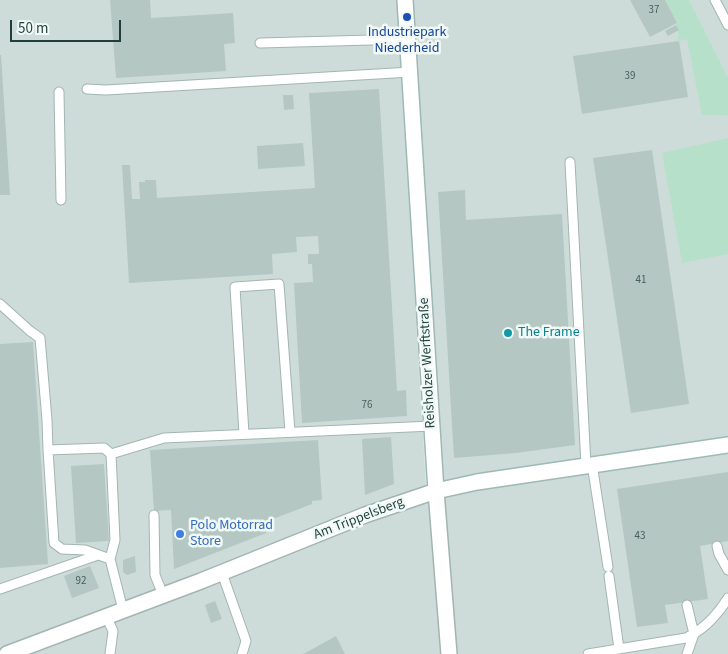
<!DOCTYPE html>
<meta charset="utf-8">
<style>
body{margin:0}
#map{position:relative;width:728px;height:654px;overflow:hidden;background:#e0ece9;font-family:"Source Sans 3",sans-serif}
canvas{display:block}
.scale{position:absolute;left:10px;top:20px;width:111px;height:22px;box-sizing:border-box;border:2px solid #1f3f3c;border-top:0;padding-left:6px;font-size:15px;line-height:18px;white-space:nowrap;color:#1f3f3c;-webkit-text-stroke:4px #f1f9f6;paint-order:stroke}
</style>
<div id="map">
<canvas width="728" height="654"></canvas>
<div class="scale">50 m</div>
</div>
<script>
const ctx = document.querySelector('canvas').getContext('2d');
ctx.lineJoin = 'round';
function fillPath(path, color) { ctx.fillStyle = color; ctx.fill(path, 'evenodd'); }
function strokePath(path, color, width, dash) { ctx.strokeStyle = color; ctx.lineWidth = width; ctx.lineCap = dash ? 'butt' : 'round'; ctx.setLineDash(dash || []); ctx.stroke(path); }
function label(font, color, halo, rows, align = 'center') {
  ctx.font = font + ' "Source Sans 3",sans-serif'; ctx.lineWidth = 5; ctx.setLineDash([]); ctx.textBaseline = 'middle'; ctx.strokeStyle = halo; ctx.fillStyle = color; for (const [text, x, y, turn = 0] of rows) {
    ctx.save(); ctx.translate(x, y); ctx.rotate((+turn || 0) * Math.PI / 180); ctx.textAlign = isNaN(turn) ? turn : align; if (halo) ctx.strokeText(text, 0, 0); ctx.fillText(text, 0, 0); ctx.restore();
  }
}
fillPath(new Path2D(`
 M0 0H397L426 487 0 650Z
 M413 0H728V439L442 481Z
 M728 453V654H26L441 494Z`), '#cedcd9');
fillPath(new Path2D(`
 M665 0H689L728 78V117L727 115H702L687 39 679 41 677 23Z
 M728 138V254L682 263 662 153Z`), '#b7e0ca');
fillPath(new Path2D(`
 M110 0H150L151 18 233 13 235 43 224 44 226 71 116 78Z
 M630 0H665L677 23 650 37Z
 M676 25 679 30 668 36 665 31Z
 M679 41 688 97 582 114 573 56Z
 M0 55H1L10 195H0Z
 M379 89 397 391 406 390 407 416 302 423 294 283 313 282 312 264H308V254H319L318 236 296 237 297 252 272 254 273 274 129 283 122 165H130L132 199H140L139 182H145V180H156L157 198 315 188 309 93Z
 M283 95H293L294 109 284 110Z
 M303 143 305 166 258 169 257 146Z
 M652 150 689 404 631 413 593 158Z
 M465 190 466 220 562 214 575 445 516 453 454 458 438 192Z
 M33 342 48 564 0 568V344Z
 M391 437 394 484 365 495 362 439Z
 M318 440 322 500 312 501V504L265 522 266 533 174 569 171 510 154 511 150 450Z
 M104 464 109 541 76 543 71 466Z
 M728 472V541L700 546 708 599 665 605 668 623 637 627 617 489Z
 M135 556 136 572 127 575 123 572V560Z
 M90 566 99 588 72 598 64 576Z
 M215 601 222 619 211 623 205 605Z
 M336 636 345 654H303L307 652Z`), '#b5c7c3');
const lane = new Path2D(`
 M715 0 728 25
 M260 43 408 39
 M87 89 106 90 411 72
 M59 92 61 200
 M570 162 586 465
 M0 304 30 331 40 338 47 420 48 450
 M244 434 235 287 279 284 290 432
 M111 454 164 438 432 426
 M592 464 608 567
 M154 515 155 575 163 595
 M717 546 719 554 728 570
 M110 559 85 550 62 549 54 543 48 450 104 448 111 454 115 540 110 559 123 610
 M222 573 246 641 242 654
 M609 576 619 649
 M0 589 98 555
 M106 616 113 631 110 654
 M588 654 686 638C703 630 718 614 728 598
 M687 654 694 634 687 605`);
const street = new Path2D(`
 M7 654 201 581 365 515 436 491 449 654`);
const secondary = new Path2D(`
 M405 0 436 491 477 482 728 445`);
strokePath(lane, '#a2b5b2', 11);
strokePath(street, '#a2b5b2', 18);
strokePath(secondary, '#9db9b5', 18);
strokePath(lane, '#fff', 9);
strokePath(street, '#fff', 15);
strokePath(secondary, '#fff', 15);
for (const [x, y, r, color] of [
 [407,17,5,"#1a4fb4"],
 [508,333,5,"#0f9aa8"],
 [180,534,5,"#3f7fe0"]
]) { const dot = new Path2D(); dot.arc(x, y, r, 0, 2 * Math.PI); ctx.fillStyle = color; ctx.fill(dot); strokePath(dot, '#f1f9f6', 2); }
label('11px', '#44615e', null, [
 ["37",654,11],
 ["39",630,77],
 ["41",641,281],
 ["76",367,406],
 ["43",640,537],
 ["92",81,582]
]);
label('14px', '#164399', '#f1f9f6', [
 ["Industriepark",407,33],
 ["Niederheid",407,49]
]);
label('14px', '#0d838f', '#f1f9f6', [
 ["The Frame",518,333]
], 'left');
label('14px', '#1f3f3c', '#f1f9f6', [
 ["Reisholzer Werftstraße",428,363,-93],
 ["Am Trippelsberg",359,519,-21]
]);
label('14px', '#366cbe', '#f1f9f6', [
 ["Polo Motorrad",190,526],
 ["Store",190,542]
], 'left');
</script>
